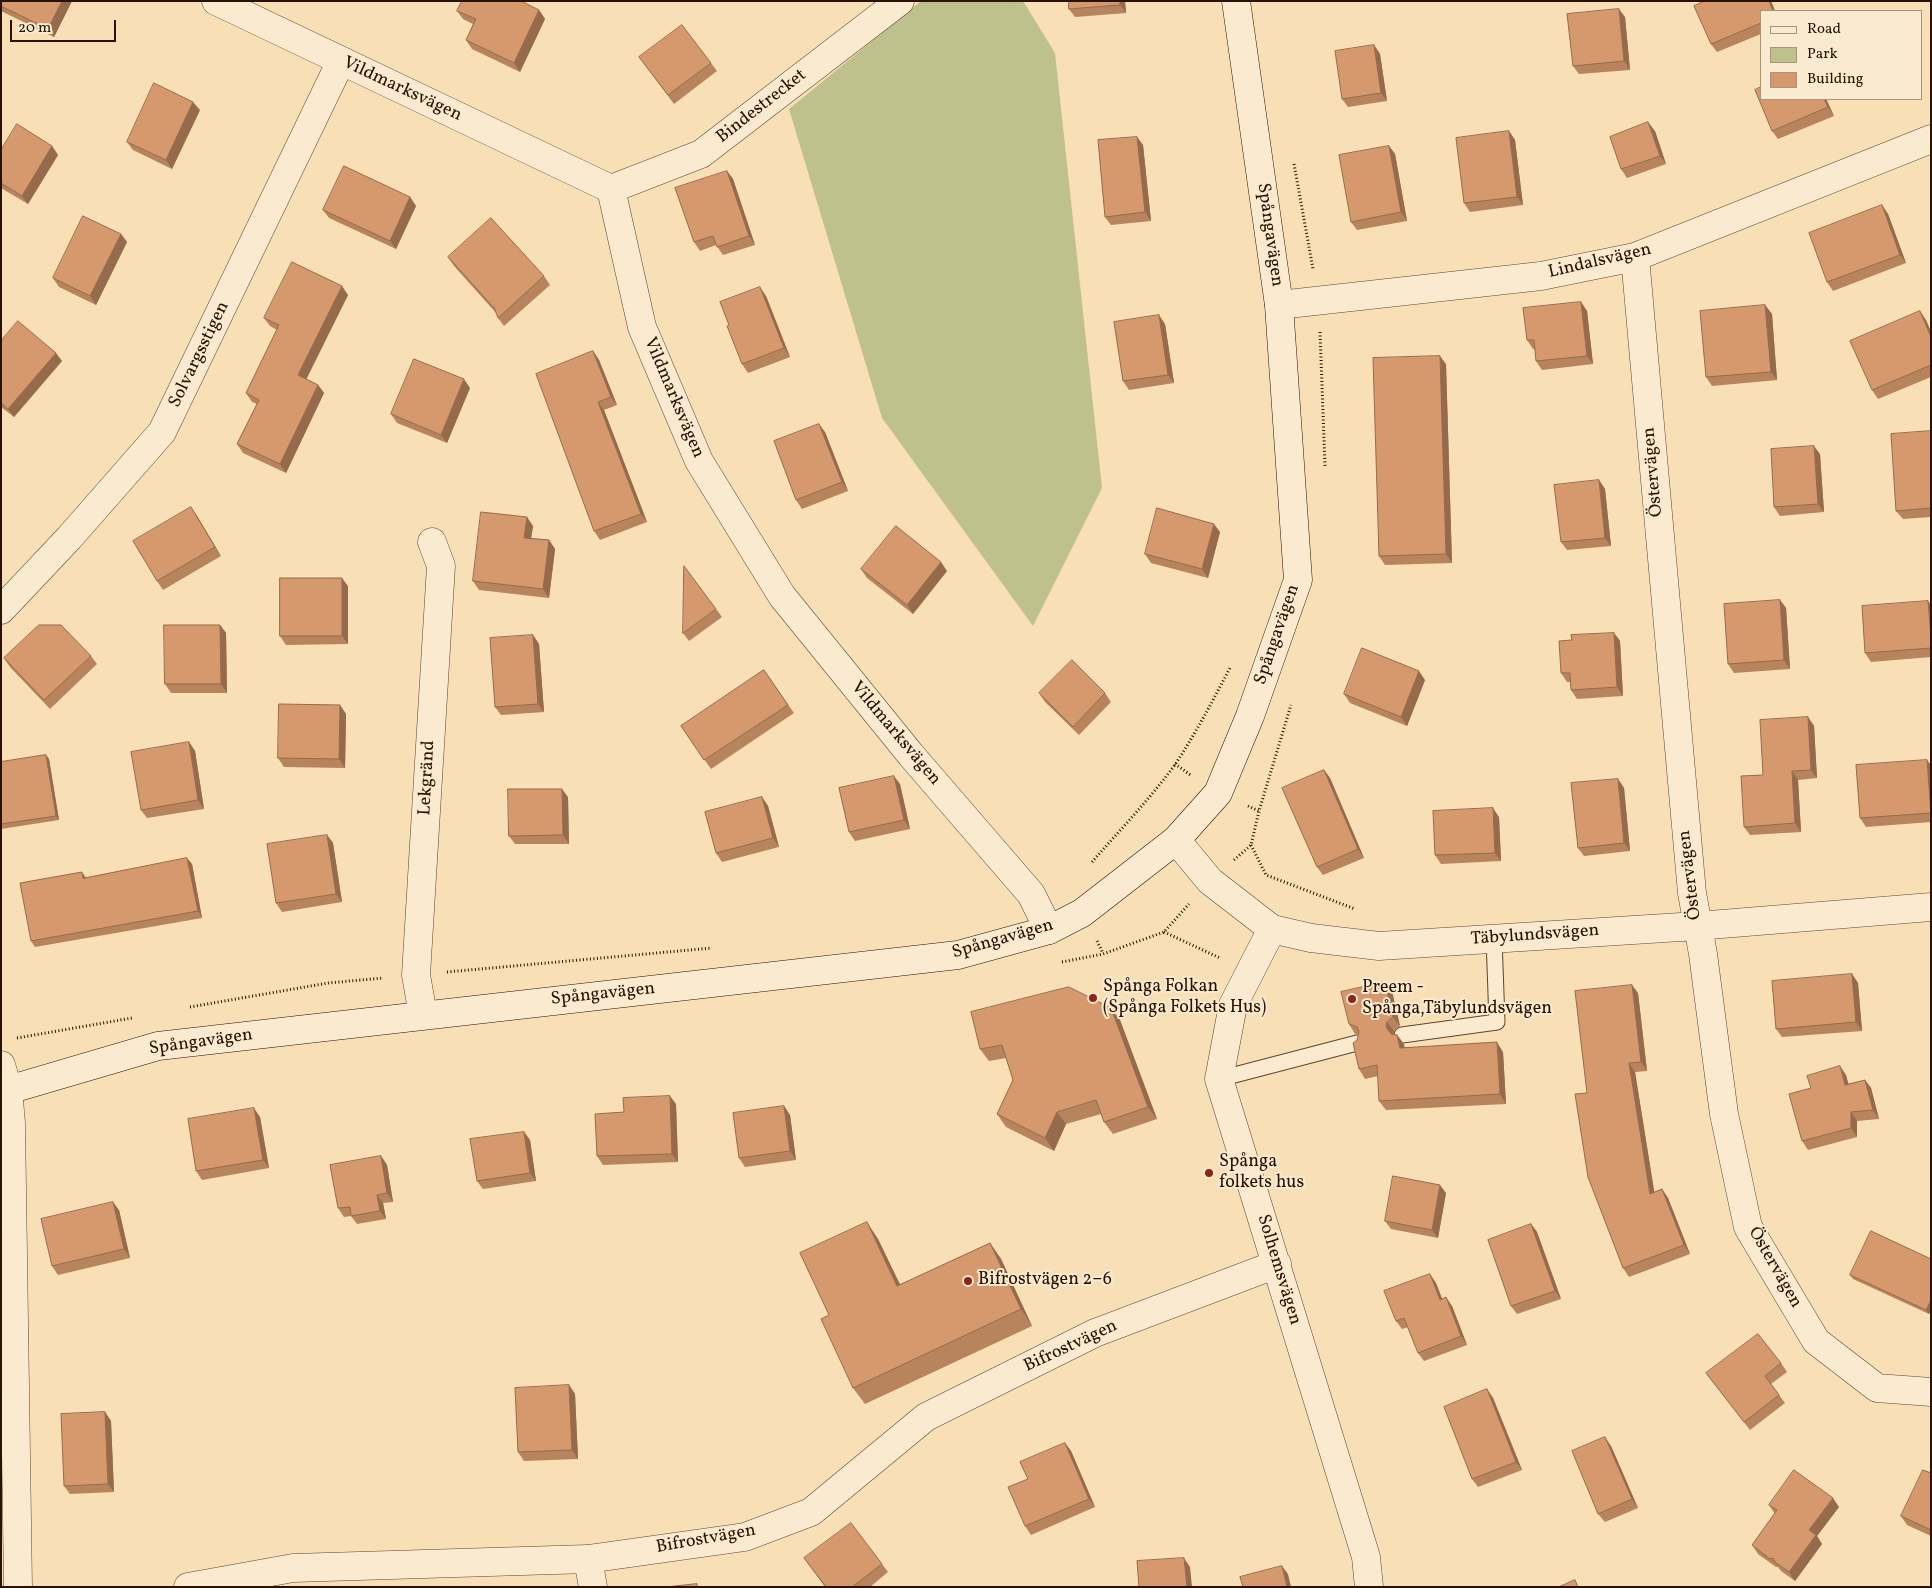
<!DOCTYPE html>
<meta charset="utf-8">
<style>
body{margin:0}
#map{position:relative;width:1932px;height:1588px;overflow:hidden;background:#f8dfb6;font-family:Vollkorn,serif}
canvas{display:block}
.frame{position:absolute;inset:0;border:2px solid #291201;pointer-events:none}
.legend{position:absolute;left:1760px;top:10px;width:162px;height:90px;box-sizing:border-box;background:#faead0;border:1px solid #a6947d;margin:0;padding:6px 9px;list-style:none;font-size:15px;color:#291201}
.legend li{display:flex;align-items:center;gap:10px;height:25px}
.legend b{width:25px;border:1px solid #a6947d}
.scale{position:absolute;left:10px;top:20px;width:106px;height:22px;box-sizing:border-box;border:2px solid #291201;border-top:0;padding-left:6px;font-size:15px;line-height:18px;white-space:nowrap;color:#291201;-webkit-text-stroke:4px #faead0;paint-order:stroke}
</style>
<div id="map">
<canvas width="1932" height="1588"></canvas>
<div class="frame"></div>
<ul class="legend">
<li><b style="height:6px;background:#faead0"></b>Road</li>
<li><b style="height:14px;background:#bfc18c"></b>Park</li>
<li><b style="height:14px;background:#d5996d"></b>Building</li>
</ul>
<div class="scale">20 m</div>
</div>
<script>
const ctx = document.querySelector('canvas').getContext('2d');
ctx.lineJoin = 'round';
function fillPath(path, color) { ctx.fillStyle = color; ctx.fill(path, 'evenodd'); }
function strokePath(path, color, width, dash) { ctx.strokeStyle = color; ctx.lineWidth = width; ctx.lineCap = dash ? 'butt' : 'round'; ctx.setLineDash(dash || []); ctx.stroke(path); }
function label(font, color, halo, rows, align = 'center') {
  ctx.font = font + ' Vollkorn,serif'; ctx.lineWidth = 4; ctx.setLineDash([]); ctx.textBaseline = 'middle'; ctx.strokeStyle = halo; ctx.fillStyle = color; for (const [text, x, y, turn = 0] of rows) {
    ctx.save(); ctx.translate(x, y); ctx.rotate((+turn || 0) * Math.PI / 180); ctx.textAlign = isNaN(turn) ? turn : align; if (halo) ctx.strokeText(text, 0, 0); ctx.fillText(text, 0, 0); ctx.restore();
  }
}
fillPath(new Path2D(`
 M921 1H1023L1055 53 1102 488 1033 626 882 418 789 109Z`), '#bfc18c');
const lane = new Path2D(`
 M1402 1035 1497 1022 1494 938
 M1219 1079 1357 1043`);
const street = new Path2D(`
 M216 1 611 189
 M611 189 642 327 699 461 782 596 911 755 1031 894 1049 930
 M611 189 701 154 900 1
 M1635 257 1692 893 1703 954 1724 1114 1748 1227 1816 1341 1877 1388 1931 1392
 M1279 305 1541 276 1635 257 1931 139
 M1 610 69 538 162 432 341 61
 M1176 840 1210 881 1272 929 1311 938 1379 946 1697 926 1931 907
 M1272 929 1233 1005 1219 1079 1366 1557 1369 1587
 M423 1015 416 975 441 566 432 542
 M1 1065 8 1089 11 1123 18 1587
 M588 1559 593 1587
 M188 1587 293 1568 588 1559 745 1537 811 1512 926 1417 1095 1333 1277 1264`);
const secondary = new Path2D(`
 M1 1092 158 1046 958 955 1049 930 1082 913 1176 840 1218 793 1250 716 1298 580 1279 305 1236 1`);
strokePath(lane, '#5d452e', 17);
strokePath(street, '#5d452e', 29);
strokePath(secondary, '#291201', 29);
strokePath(new Path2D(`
 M1294 164 1313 269
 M1320 332 1325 466
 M1175 764 1192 776
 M1248 806 1259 811
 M1251 845 1266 875 1355 909
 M1234 860 1251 845 1259 811 1291 705
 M1092 862C1119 831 1149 800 1174 766 1195 735 1213 700 1231 666
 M1164 932 1220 958
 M1097 941 1103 953
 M1062 962 1103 954 1164 932 1189 904
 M447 972 712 948
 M190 1007 328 983 383 978
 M17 1038 132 1018`), '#291201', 3, [1, 2.5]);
strokePath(lane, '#faead0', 15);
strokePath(street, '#faead0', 28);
strokePath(secondary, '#faead0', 28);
fillPath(new Path2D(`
 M1 1H72L54 37 1 11Z
 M1125 1 1126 13 1075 17 1069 9Z
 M1771 1 1775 11H1761V34L1717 52 1711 44Z
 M539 10 545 19 520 72 472 49 466 40 473 24 463 19 457 11Z
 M1625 17 1630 70 1579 74 1573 66Z
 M1374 45 1380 54 1387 101 1348 107 1342 99Z
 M639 57 711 63 717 71 674 104Z
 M1826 99 1834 116 1778 139 1772 131Z
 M200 110 172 169 133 150 127 142Z
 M1509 131 1515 140 1523 205 1470 212 1464 203Z
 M1655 131 1666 164 1627 178 1621 169Z
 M1137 137 1143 145 1151 221 1111 225 1105 217Z
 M52 146 58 155 28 204 1 188V150Z
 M1389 146 1395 154 1407 221 1357 230 1351 222Z
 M727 171 733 179 755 245 723 255 716 245 700 251 694 242Z
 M410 197 416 206 396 249 329 218 323 210Z
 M1882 205 1888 214 1906 263 1833 291 1827 282Z
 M121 234 127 242 96 305 59 287 53 278Z
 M448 257 544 276 550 285 504 326 498 318 497 314 454 266Z
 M348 295 306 379 318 385 324 393 286 473 243 453 237 444 257 404 252 402 246 393 277 330 270 326 264 318Z
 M766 296 790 357 748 373 742 364 729 325Z
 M1581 302 1587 311 1593 364 1542 370 1536 361 1535 349H1533L1527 340Z
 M1765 305 1772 314 1777 380 1712 386 1706 377Z
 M1926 320 1931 332V377L1878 399 1872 390Z
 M1165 324 1174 383 1129 390 1123 381Z
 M1 341 62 361 14 417 1 407Z
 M593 351 599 360 617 405 604 410 647 522 600 540 594 531Z
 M1446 364 1452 563 1385 565 1379 556Z
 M470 388 447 443 397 423 391 414Z
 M1931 431V517L1903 519 1896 511Z
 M825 432 848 491 802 509 796 500Z
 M1820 454 1824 512 1780 516 1774 507Z
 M1599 480 1605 489 1611 546 1567 550 1561 542Z
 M191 507 197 516 221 556 163 590 157 581Z
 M533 526 531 538 549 540 555 549 549 598 479 590 473 581Z
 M1220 532 1208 578 1151 563 1145 554Z
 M861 569 947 571 913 614 867 578Z
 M348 586V644L286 645 280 636Z
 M1780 600 1786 608 1790 669 1734 673 1728 664Z
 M1928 601 1931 605V657L1871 662 1865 653Z
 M716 609 722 617 689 641 683 633Z
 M220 625 226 633 227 693H171L165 684Z
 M1614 633 1620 641 1623 696 1577 699 1571 690V682H1567L1561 673 1572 640Z
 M533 635 539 644 544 712 501 715 495 707Z
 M91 656 97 664 50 709 10 667 4 658Z
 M764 670 794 713 711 769 681 726Z
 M1425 680 1407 726 1350 703 1344 694Z
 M1039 693H1105L1111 702 1079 735 1045 702Z
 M340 705 346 714 345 768 284 767 278 758Z
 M1808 717 1814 726 1817 778 1798 780 1801 832 1750 835 1744 827Z
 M189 742 195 751 204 809 147 818 141 810Z
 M46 755 49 759 59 820 1 829V762Z
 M1931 765V822L1866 827 1860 818Z
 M1324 770 1330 778 1364 858 1323 875 1317 867Z
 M1618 779 1624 788 1630 851 1584 856 1578 848Z
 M900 784 910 829 855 841 849 832Z
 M568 797 569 844H515L509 836Z
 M762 797 768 806 779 847 722 862 716 853Z
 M1499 817 1501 861 1441 864 1435 855Z
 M327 835 333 843 342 902 282 912 276 903Z
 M192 864 202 918 35 947 31 941 86 878Z
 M1852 974 1858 983 1862 1031 1782 1037 1776 1029Z
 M1385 982 1392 991 1400 1026 1394 1031 1393 1034 1397 1035 1404 1044V1047L1503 1052 1506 1104 1386 1110 1379 1101 1378 1076 1365 1079 1359 1069 1357 1040 1359 1035 1355 1034 1349 1024Z
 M1638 993 1647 1071 1635 1072 1654 1192 1662 1189 1668 1198 1690 1254 1629 1277 1623 1268 1587 1093Z
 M1120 1020 1157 1119 1113 1134 1104 1122 1101 1114 1066 1124 1054 1151 1006 1127 997 1114 1013 1080 1006 1058 989 1061 980 1049Z
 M1846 1075 1848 1084 1865 1080 1871 1088 1879 1119 1857 1121V1137L1808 1150 1802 1141 1811 1088Z
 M676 1104 678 1162 603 1165 597 1156Z
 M784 1106 790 1115 796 1160 745 1167 739 1158Z
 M260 1117 269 1168 202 1180 196 1171Z
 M524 1132 530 1140 536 1181 483 1189 477 1181Z
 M381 1156 387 1165 393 1202 383 1203 386 1219 357 1224 351 1216 344 1217 338 1208Z
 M1446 1193 1438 1238 1391 1229 1385 1221Z
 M119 1210 130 1258 58 1275 52 1266Z
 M1531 1224 1537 1232 1561 1299 1517 1314 1511 1306Z
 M878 1239 900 1285 990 1243 1001 1259 1032 1326 865 1404 853 1388 829 1315Z
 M1931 1259V1311L1929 1314 1853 1279 1850 1275Z
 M1436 1283 1442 1299 1452 1306 1467 1345 1424 1361 1418 1353 1408 1327 1402 1329 1396 1321Z
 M1781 1363 1787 1372 1771 1384 1785 1403 1750 1430 1706 1373Z
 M569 1385 575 1394 578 1459 524 1461 518 1452Z
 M1487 1389 1493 1398 1522 1470 1478 1487 1472 1479Z
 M105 1412 111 1421 114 1492 70 1494 64 1486Z
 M1065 1443 1071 1451 1095 1507 1031 1535 1025 1526 1028 1479Z
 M1611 1446 1638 1508 1605 1522 1598 1514Z
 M1931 1473V1536L1907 1525 1901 1516Z
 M1769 1505 1839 1507 1817 1536 1822 1544 1795 1581 1781 1571 1778 1567H1776L1758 1554 1752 1545 1775 1514Z
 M804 1558 882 1564 888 1572 870 1587H825Z`), '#b7845e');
fillPath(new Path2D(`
 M62 1H72L54 37 48 29Z
 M1120 1H1125L1126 13 1120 5Z
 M1769 1H1771L1775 11H1773Z
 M1619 9 1625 17 1630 70 1624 61Z
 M539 10 545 19 520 72 514 63Z
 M1374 45 1380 54 1387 101 1381 93Z
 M1824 99H1826L1834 116 1828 107Z
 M193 102 200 110 172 169 166 160Z
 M1648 122 1655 131 1666 164 1660 156Z
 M1509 131 1515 140 1523 205 1517 197Z
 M1137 137 1143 145 1151 221 1145 212Z
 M52 146 58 155 28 204 22 196Z
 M1389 146 1395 154 1407 221 1401 212Z
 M727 171 733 179 755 245 749 236Z
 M410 197 416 206 396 249 390 241Z
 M1882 205 1888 214 1906 263 1900 255Z
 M121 234 127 242 96 305 90 296Z
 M342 286 348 295 304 384 298 375Z
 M760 287 766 296 790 357 784 348Z
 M1581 302 1587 311 1593 364 1587 356Z
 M1765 305 1772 314 1777 380 1771 372Z
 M1920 311 1926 320 1931 332V337Z
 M1159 315 1165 324 1174 383 1168 375Z
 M593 351 599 360 617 405 611 397Z
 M56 353 62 361 14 417 8 409Z
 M1440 356 1446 364 1452 563 1446 554Z
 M464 379 470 388 447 443 441 435Z
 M318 385 324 393 286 473 280 464Z
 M598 402 604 410 647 522 641 514Z
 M819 424 825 432 848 491 842 482Z
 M1814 446 1820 454 1824 512 1818 504Z
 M1599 480 1605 489 1611 546 1605 538Z
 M191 507 197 516 221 556 215 547Z
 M527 517 533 526 530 546 524 538Z
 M1214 524 1220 532 1208 578 1202 569Z
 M549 540 555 549 549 598 543 589Z
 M941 562 947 571 913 614 907 605Z
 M342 578 348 586V644L342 636Z
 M1780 600 1786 608 1790 669 1784 660Z
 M1928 601 1931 605V636Z
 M220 625 226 633 227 693 221 684Z
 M1614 633 1620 641 1623 696 1617 687Z
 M533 635 539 644 544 712 538 704Z
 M1419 671 1425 680 1407 726 1401 717Z
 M340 705 346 714 345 768 339 759Z
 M1808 717 1814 726 1817 778 1811 770Z
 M189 742 195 751 204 809 198 800Z
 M46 755 49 759 59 820 56 816Z
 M1927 760 1931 765V811Z
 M1324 770 1330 778 1364 858 1358 849Z
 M1792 771 1798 780 1801 832 1795 823Z
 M894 776 900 784 910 829 904 820Z
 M1618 779 1624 788 1630 851 1624 843Z
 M562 789 568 797 569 844 563 835Z
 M762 797 768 806 779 847 773 838Z
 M1493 808 1499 817 1501 861 1495 853Z
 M327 835 333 843 342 902 336 894Z
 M187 858 192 864 202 918 198 911Z
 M82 872 86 878H83Z
 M1852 974 1858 983 1862 1031 1856 1022Z
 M1385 982 1392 991 1400 1026 1393 1017Z
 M1632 985 1638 993 1647 1071 1641 1062Z
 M1111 1008 1120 1020 1157 1119 1148 1107Z
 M1387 1022 1394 1031 1393 1037 1386 1027Z
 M1397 1035 1404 1044 1406 1057 1400 1048Z
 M1497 1042 1503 1052 1506 1104 1500 1094Z
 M1629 1063 1635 1072 1656 1202 1650 1194Z
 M1840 1066 1846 1075 1851 1093 1845 1085Z
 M1865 1080 1871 1088 1879 1119 1873 1110Z
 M670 1096 676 1104 678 1162 672 1154Z
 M784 1106 790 1115 796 1160 790 1151Z
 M254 1108 260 1117 269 1168 263 1160Z
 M1057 1112 1066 1124 1054 1151 1045 1138Z
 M1851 1112 1857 1121V1137L1851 1128Z
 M524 1132 530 1140 536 1181 530 1173Z
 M381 1156 387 1165 393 1202 387 1193Z
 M1440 1185 1446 1193 1438 1238 1432 1230Z
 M1662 1189 1668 1198 1690 1254 1684 1245Z
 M377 1195 383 1203 386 1219 380 1211Z
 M113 1202 119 1210 130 1258 124 1249Z
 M867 1222 878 1239 909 1303 897 1286Z
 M1531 1224 1537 1232 1561 1299 1555 1291Z
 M990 1243 1001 1259 1032 1326 1021 1309Z
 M1430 1274 1436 1283 1446 1309 1440 1300Z
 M1446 1297 1452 1306 1467 1345 1461 1336Z
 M1931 1300V1311L1929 1314 1926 1310Z
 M569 1385 575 1394 578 1459 572 1450Z
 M1487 1389 1493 1398 1522 1470 1516 1462Z
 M105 1412 111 1421 114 1492 108 1484Z
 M1605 1437 1611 1446 1638 1508 1632 1499Z
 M1065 1443 1071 1451 1095 1507 1089 1499Z
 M1833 1498 1839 1507 1817 1536 1822 1544 1795 1581 1789 1572 1809 1530Z
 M1184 1558 1190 1567 1192 1587H1187Z
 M1282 1566 1288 1574 1291 1587H1287Z`), '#956b4c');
const building = new Path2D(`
 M1 1H62L48 29 1 6Z
 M462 1H521L539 10 514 63 466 40 476 19 457 11Z
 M1069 1H1120V5L1069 9Z
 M1705 1H1769L1773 11H1761V23L1711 44 1694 6Z
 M1619 9 1624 61 1573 66 1567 14Z
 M682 25 711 63 668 95 639 57Z
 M1374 45 1381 93 1342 99 1335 51Z
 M154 83 193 102 166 160 127 142Z
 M1761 87V99H1824L1828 107 1772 131 1755 90Z
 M1648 122 1660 156 1621 169 1610 137Z
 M17 124 52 146 22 196 1 183V150Z
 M1509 131 1517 197 1464 203 1456 138Z
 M1137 137 1145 212 1105 217 1098 140Z
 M1389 146 1401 212 1351 222 1339 155Z
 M344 166 410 197 390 241 323 210Z
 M727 171 749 236 717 247 713 236 694 242 675 188Z
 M1882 205 1900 255 1827 282 1809 233Z
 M83 216 121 234 90 296 53 278Z
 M491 218 544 276 498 318 494 307V308L448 257Z
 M292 262 342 286 298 375 318 385 280 464 237 444 259 400 246 393 279 325 264 318Z
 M760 287 784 348 742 364 727 326 729 325 720 302Z
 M1581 302 1587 356 1536 361 1534 340H1527L1523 308Z
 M1765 305 1771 372 1706 377 1700 311Z
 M1920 311 1931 337V365L1872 390 1850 341Z
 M1159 315 1168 375 1123 381 1114 322Z
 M18 321 56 353 8 409 1 403V341Z
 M593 351 611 397 598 402 641 514 594 531 536 374Z
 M1440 356 1446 554 1379 556 1373 358Z
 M414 359 464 379 441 435 391 414Z
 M819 424 842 482 796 500 774 441Z
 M1931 431V508L1896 511 1891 434Z
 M1814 446 1818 504 1774 507 1771 449Z
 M1599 480 1605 538 1561 542 1554 485Z
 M191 507 215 547 157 581 133 541Z
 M1157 508 1214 524 1202 569 1145 554Z
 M481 512 527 517 524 538 549 540 543 589 473 581Z
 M896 526 941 562 907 605 861 569Z
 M684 566 716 609 683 633Z
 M280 578H342V636H280Z
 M1780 600 1784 660 1728 664 1724 604Z
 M1928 601 1931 636V648L1865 653 1862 606Z
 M39 625H61L91 656 44 700 4 658Z
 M164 625H220L221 684H165Z
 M1614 633 1617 687 1571 690 1570 673H1561L1559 641 1572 640 1571 635Z
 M533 635 538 704 495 707 490 638Z
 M1362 648 1419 671 1401 717 1344 694Z
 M1072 660 1105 693 1073 727 1039 693Z
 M764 670 788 705 704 760 681 726Z
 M279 704 340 705 339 759 278 758Z
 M1808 717 1811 770 1792 771 1795 823 1744 827 1741 776 1763 775 1760 720Z
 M189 742 198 800 141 810 131 752Z
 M46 755 56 816 1 824V762Z
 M1927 760 1931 813 1860 818 1856 765Z
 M1324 770 1358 849 1317 867 1282 788Z
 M894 776 904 820 849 832 839 788Z
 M1618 779 1624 843 1578 848 1571 783Z
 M508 789H562L563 835 509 836Z
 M762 797 773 838 716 853 705 812Z
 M1493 808 1495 853 1435 855 1433 811Z
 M327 835 336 894 276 903 267 844Z
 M187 858 198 911 31 941 20 883 82 872 83 878Z
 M1852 974 1856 1022 1776 1029 1772 981Z
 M1385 982 1393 1017 1387 1022 1386 1027 1391 1034 1397 1035 1400 1048 1497 1042 1500 1094 1379 1101 1377 1065 1359 1069 1353 1043 1357 1040 1359 1032 1357 1027 1349 1024 1341 992Z
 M1632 985 1641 1062 1629 1063 1650 1194 1662 1189 1684 1245 1623 1268 1588 1177 1575 1094 1587 1093 1575 991Z
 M1069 987 1111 1008 1148 1107 1104 1122 1096 1100 1057 1112 1045 1138 997 1114 1013 1080 1002 1045 980 1049 971 1012Z
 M1840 1066 1845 1085 1865 1080 1873 1110 1851 1112V1128L1802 1141 1789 1094 1811 1088 1807 1076Z
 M670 1096 672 1154 597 1156 595 1114 624 1112 623 1098Z
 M784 1106 790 1151 739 1158 733 1113Z
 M254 1108 263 1160 196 1171 188 1119Z
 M524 1132 530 1173 477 1181 470 1139Z
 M381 1156 387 1193 377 1195 380 1211 351 1216 350 1207 338 1208 330 1165Z
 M1393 1176 1440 1185 1432 1230 1385 1221Z
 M113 1202 124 1249 52 1266 41 1219Z
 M867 1222 897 1286 990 1243 1021 1309 853 1388 821 1319 829 1315 800 1253Z
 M1531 1224 1555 1291 1511 1306 1488 1240Z
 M1871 1231 1931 1259V1300L1926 1310 1850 1275Z
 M1430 1274 1440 1300 1446 1297 1461 1336 1418 1353 1404 1318 1396 1321 1384 1291Z
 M1758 1334 1781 1363 1765 1376 1779 1395 1744 1422 1706 1373Z
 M569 1385 572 1450 518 1452 515 1388Z
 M1487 1389 1516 1462 1472 1479 1444 1407Z
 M105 1412 108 1484 64 1486 61 1414Z
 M1605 1437 1632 1499 1598 1514 1572 1451Z
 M1065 1443 1089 1499 1025 1526 1008 1487 1028 1479 1020 1462Z
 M1794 1470 1833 1498 1809 1530 1816 1535 1789 1572 1775 1562 1773 1558 1770 1559 1752 1545 1777 1510 1769 1505Z
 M1923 1470 1931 1473V1530L1901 1516Z
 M851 1523 882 1564 852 1587H826L804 1558Z
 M1184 1558 1187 1587H1139L1137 1561Z
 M1282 1566 1287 1587H1243L1240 1577Z
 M1575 1580 1578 1587H1559Z
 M697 1584V1587H666Z`);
fillPath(building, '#d5996d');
strokePath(building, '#956b4c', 1);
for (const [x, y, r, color] of [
 [1093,998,5,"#8f2418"],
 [1352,999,5,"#8f2418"],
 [1209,1173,5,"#8f2418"],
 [968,1281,5,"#8f2418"]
]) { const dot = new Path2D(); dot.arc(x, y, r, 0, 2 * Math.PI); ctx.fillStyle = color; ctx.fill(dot); strokePath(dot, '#faead0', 2); }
label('18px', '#291201', '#faead0', [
 ["Vildmarksvägen",402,90,25],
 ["Bindestrecket",762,107,-38],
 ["Spångavägen",1269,235,82],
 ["Lindalsvägen",1600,262,-13],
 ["Solvargsstigen",200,355,-64],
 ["Vildmarksvägen",673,398,67],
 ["Östervägen",1654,472,-95],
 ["Spångavägen",1278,635,-71],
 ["Vildmarksvägen",895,734,50],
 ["Lekgränd",428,778,-87],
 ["Östervägen",1691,875,-97],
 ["Täbylundsvägen",1535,936,-4],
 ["Spångavägen",1003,940,-16],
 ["Spångavägen",603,995,-6],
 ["Spångavägen",201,1043,-8],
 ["Östervägen",1774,1268,60],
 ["Solhemsvägen",1278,1270,73],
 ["Bifrostvägen",1071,1347,-25],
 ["Bifrostvägen",706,1540,-10]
]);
label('18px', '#291201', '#faead0', [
 ["Spånga Folkan",1103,988],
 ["(Spånga Folkets Hus)",1103,1009],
 ["Preem -",1362,989],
 ["Spånga,Täbylundsvägen",1362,1010],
 ["Spånga",1219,1163],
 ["folkets hus",1219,1184],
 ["Bifrostvägen 2–6",978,1281]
], 'left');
</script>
